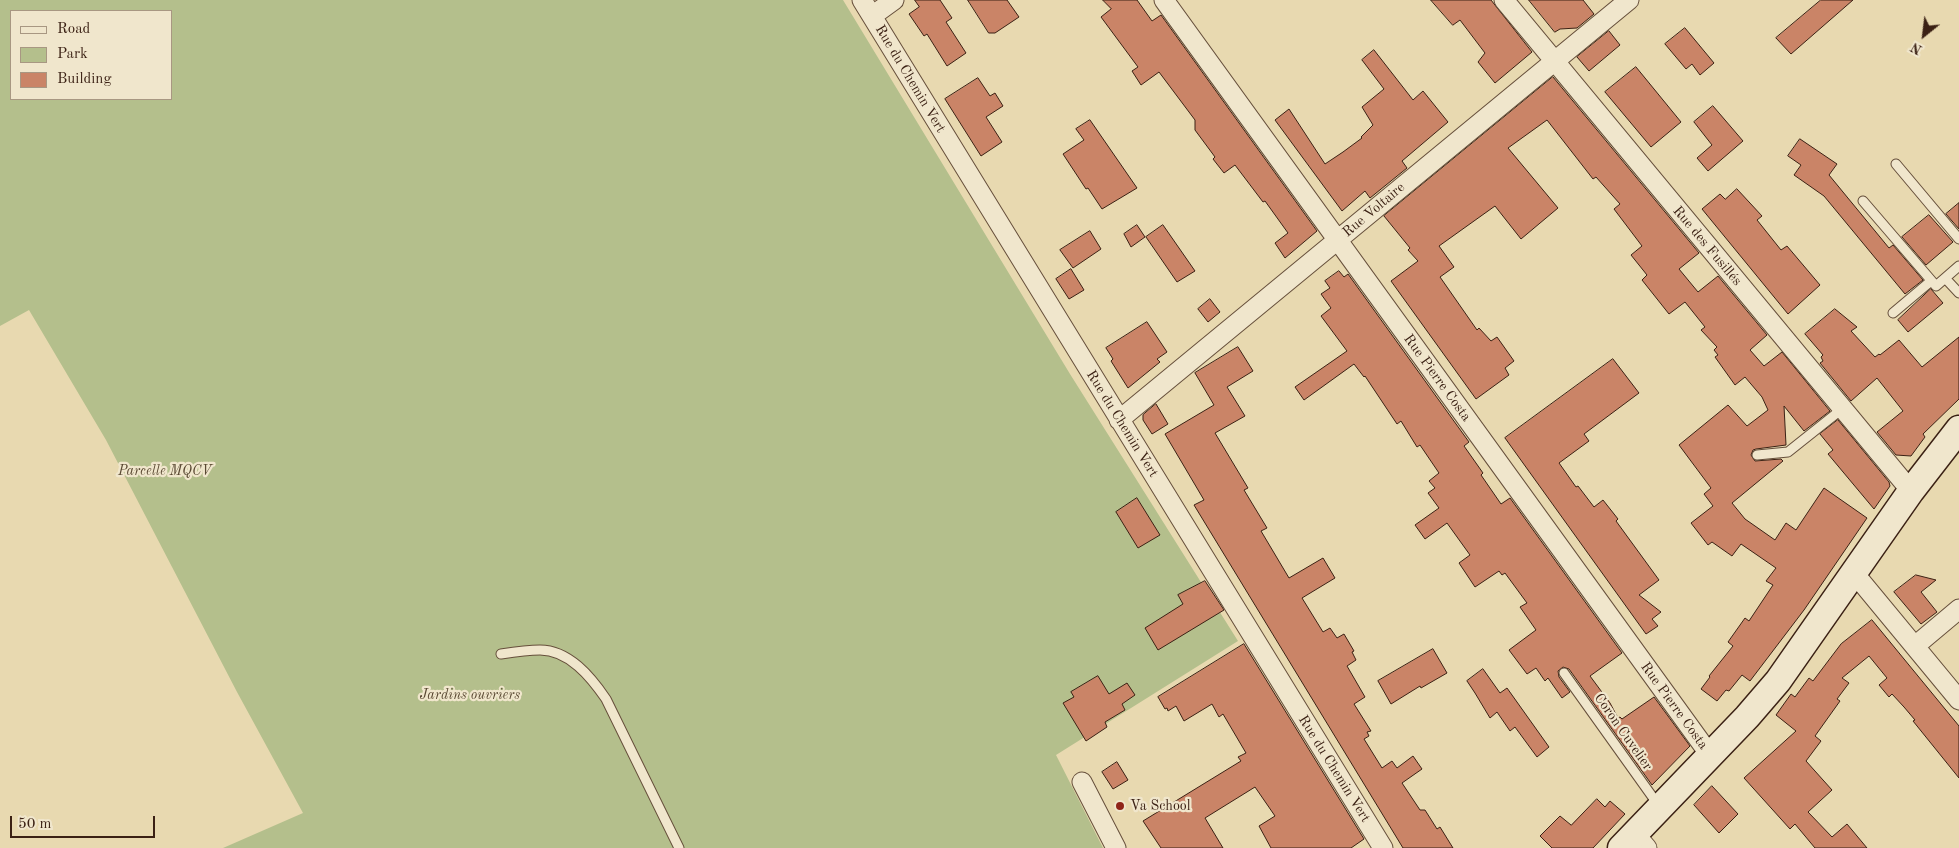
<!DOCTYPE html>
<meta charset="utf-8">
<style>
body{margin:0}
#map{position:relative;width:1959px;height:848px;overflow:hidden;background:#e8d9b0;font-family:"Old Standard TT",serif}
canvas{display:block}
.legend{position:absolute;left:10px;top:10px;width:162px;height:90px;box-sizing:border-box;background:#f0e6cc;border:1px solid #a89782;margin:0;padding:6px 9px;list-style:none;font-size:15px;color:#3b2114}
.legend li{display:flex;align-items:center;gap:10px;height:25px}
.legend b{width:25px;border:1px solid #a89782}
.north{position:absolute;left:1899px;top:10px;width:50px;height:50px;-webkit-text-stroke:4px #f0e6cc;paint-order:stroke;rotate:209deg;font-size:14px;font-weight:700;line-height:20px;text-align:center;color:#3b2114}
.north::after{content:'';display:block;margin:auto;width:18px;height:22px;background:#3b2114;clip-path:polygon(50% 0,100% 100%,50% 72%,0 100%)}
.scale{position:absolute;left:10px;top:816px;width:145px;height:22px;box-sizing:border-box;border:2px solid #3b2114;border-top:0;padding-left:6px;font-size:15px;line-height:18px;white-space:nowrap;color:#3b2114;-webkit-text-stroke:4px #f0e6cc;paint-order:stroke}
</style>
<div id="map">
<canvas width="1959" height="848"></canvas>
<ul class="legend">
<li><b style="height:6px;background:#f0e6cc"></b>Road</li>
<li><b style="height:14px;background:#b4bf8c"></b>Park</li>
<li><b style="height:14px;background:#ca8467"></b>Building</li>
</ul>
<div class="north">N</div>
<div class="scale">50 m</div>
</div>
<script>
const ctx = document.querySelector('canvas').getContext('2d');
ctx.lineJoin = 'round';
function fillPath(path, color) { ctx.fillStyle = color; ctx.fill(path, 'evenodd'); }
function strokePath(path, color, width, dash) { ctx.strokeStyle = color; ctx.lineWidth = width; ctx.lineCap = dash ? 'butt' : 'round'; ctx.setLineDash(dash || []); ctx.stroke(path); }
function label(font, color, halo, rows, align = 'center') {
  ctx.font = font + ' "Old Standard TT",serif'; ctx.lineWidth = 4.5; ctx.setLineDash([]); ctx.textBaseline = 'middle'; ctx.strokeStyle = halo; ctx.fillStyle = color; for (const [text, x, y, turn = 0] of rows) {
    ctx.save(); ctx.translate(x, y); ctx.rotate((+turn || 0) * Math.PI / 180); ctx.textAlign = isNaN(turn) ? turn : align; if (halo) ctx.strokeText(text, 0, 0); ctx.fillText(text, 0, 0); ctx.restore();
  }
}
fillPath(new Path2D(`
 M0 0H843L1070 374 1238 641 1056 755 1103 848H223L303 813 237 692 106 440 29 310 0 326ZM11 11H171V99H11Z`), '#b4bf8c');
const building = new Path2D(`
 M915 0H940L952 18 946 22 966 53 947 66 927 34 924 36 909 14 919 7Z
 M968 0H1007L1019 17 995 33H989Z
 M1103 0H1137L1152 21 1161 15 1317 231 1285 258 1275 243 1288 233 1265 201 1263 202 1235 165 1224 173 1213 159 1215 157 1195 130V120L1159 72 1141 85 1132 71 1138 67 1101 17 1111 9Z
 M1431 0H1491L1532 52 1495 83 1478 62 1485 53 1460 20 1453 25Z
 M1529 0H1583L1594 14 1577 28 1560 29 1555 32Z
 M1821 0H1853L1791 54 1776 38Z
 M1685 28 1714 63 1700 75 1692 64 1686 69 1665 44Z
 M1609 31 1620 45 1589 71 1577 57Z
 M1374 50 1413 100 1423 91 1448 122 1402 161 1407 168 1370 198 1365 191 1342 211 1275 120 1289 109 1325 164 1343 152 1362 138 1361 137 1373 125 1362 107 1384 89 1362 60Z
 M1636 67 1681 122 1651 147 1605 92Z
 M1553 77 1699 253 1679 269 1698 292 1718 276 1767 335 1750 350 1764 366 1782 352 1830 411 1804 431 1784 406 1786 445 1756 449 1753 450 1751 455 1755 461 1781 459 1783 461 1732 503 1745 519 1775 540 1786 523 1796 530 1824 488 1867 518 1804 610 1750 681 1742 675 1729 691 1726 690 1717 701 1701 689 1710 677 1709 676 1733 646 1728 642 1745 618 1749 621 1773 585 1766 581 1776 568 1741 544 1732 556 1712 542 1708 545 1691 523 1713 506 1704 494 1711 488 1679 445 1728 405 1747 426 1768 410 1762 397 1745 377 1735 385 1715 357 1718 355 1714 350 1717 347 1701 330 1705 327 1685 302 1669 314 1642 280 1647 275 1631 255 1642 246 1614 209 1620 204 1596 177 1593 179 1547 120 1508 148 1558 208 1521 239 1495 206 1439 246 1454 267 1440 277 1477 330 1479 328 1491 341 1497 337 1514 361 1505 368 1509 375 1476 399 1391 281 1418 261 1408 250 1410 248 1384 216Z
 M978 78 990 96 995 93 1003 106 986 117 1002 142 981 156 945 99Z
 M1713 106 1743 141 1708 171 1697 158 1712 145 1694 122Z
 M1090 120 1137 188 1102 209 1088 188 1086 189 1063 154 1084 140 1076 129Z
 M1800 139 1837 164 1829 175 1889 248 1893 245 1923 280 1905 294 1824 196 1794 175 1801 165 1788 156Z
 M1737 189 1762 216 1757 220 1781 250 1787 246 1820 285 1788 314 1702 209 1720 194 1725 199Z
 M1959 203V229L1946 214Z
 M1929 215 1953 242 1926 265 1902 237Z
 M1137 225 1145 237 1131 247 1124 234Z
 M1163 225 1195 271 1177 282 1146 237Z
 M1090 231 1101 249 1073 268 1060 250Z
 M1071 269 1084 290 1069 299 1056 279Z
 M1339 271 1344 277 1348 274 1469 442 1464 446 1483 473 1481 475 1501 504 1510 498 1622 653 1590 676 1610 703 1618 718 1620 717 1622 719 1654 697 1690 746 1652 785 1569 669 1563 667 1558 671 1559 677 1570 692 1562 698 1548 678 1545 681 1536 668 1527 674 1509 650 1536 630 1520 607 1527 603 1505 573 1502 575 1499 571 1475 587 1459 563 1470 555 1447 523 1425 539 1415 525 1439 508 1428 493 1435 488 1429 481 1439 473 1420 445 1417 447 1401 421 1397 424 1365 376 1364 377 1354 364 1304 400 1295 387 1347 351 1321 316 1331 308 1321 294 1330 288 1325 281Z
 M1931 289 1943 303 1908 332 1898 320Z
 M1210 299 1220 312 1208 322 1198 309Z
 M1835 309 1857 327 1851 331 1875 357 1879 354 1880 355 1899 340 1922 367 1959 337V399L1923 434 1925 437 1911 456 1896 455 1877 432 1903 411 1877 378 1851 401 1820 363 1823 361 1821 357 1823 355 1805 334Z
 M1147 322 1167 352 1157 359 1160 362 1128 388 1111 361 1113 359 1106 348Z
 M1238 347 1253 371 1227 387 1245 416 1215 433 1248 488 1244 490 1267 528 1261 531 1289 578 1323 558 1335 578 1302 598 1323 632 1330 628 1337 638 1344 634 1354 651 1352 652 1356 660 1347 666 1365 697 1354 704 1371 731 1367 732 1369 736 1364 739 1382 768 1392 761 1397 768 1413 756 1422 769 1402 783 1420 810H1425L1437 829 1440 827 1453 848H1403L1194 505 1204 500 1165 434 1214 405 1195 373Z
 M1613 359 1639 393 1584 434 1589 441 1559 463 1576 487 1578 486 1594 507 1603 500 1618 519 1616 521 1659 580 1639 595 1661 612 1652 619 1658 626 1646 634 1505 438Z
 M1156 404 1168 424 1152 434 1143 420V415Z
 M1838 420 1889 482 1890 486 1874 509 1828 454 1833 450 1820 434Z
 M1137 498 1160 535 1138 548 1116 512Z
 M1916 575 1936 580 1921 592 1937 612 1921 624 1894 592Z
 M1205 581 1224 610 1158 650 1145 628 1183 604 1178 595Z
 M1872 620 1959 726V778L1913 721 1915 720 1904 707 1892 694 1889 697 1879 685 1887 678 1869 656 1842 678 1849 683 1837 699 1840 701 1815 736 1821 741 1806 761 1832 790 1808 812 1832 837 1847 824 1867 848H1815L1795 824 1790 829 1744 778 1796 731 1776 715 1791 694 1795 697 1809 678 1813 681 1841 644Z
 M1244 644 1364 839 1351 848H1271L1259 826 1275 816 1255 787 1205 818 1223 848H1161L1143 821 1241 761 1238 757 1246 753 1223 714 1219 717 1212 704 1184 721 1176 706 1168 711 1167 708 1165 709 1158 697Z
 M1433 649 1447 673 1421 688 1420 686 1391 704 1378 681Z
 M1483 669 1500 693 1507 688 1549 747 1537 757 1515 727 1510 731 1497 712 1490 718 1475 693 1467 681Z
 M1098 676 1109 694 1127 683 1135 695 1122 704 1125 710 1105 722 1107 727 1086 741 1063 703 1074 697 1071 692Z
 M1117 762 1128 780 1113 789 1102 772Z
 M1712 786 1738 814 1719 833 1694 805Z
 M1597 799 1605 807 1610 801 1625 814 1593 848H1552L1540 836 1560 816 1571 825Z`);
fillPath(building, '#ca8467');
strokePath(building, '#3b2114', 1);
const lane = new Path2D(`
 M1896 164 1959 239
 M1863 201 1936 286 1959 266
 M1945 278 1959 293
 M1893 313 1931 281
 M1757 455 1788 452 1842 409
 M501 654C514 652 527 650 540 650 569 650 591 677 606 699L679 848
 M1564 673 1659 806`);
const street = new Path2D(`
 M862 0 1383 848
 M1164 0 1710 755
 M1504 0 1911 491
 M872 16 894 0
 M1119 420 1629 0
 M1854 573 1959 700
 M1915 646 1959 609
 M1082 782 1116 848
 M1635 834 1647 848`);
const secondary = new Path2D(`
 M1621 848 1747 717 1778 681 1911 491 1959 429`);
strokePath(lane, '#664f3b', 11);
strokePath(street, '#664f3b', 21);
strokePath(secondary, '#3b2114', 29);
strokePath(lane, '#f0e6cc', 9);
strokePath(street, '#f0e6cc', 19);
strokePath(secondary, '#f0e6cc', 26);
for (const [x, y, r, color] of [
 [1120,806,5,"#8f2418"]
]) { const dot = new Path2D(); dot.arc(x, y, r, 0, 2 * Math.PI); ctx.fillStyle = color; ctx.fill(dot); strokePath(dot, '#f0e6cc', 2); }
label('14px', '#3b2114', '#f0e6cc', [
 ["Rue du Chemin Vert",910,79,59],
 ["Rue Voltaire",1374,210,-40],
 ["Rue des Fusillés",1707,246,50],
 ["Rue Pierre Costa",1437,378,54],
 ["Rue du Chemin Vert",1122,424,58],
 ["Rue Pierre Costa",1674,706,54],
 ["Coron Cuvelier",1623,732,55],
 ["Rue du Chemin Vert",1334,769,58]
]);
label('italic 14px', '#594832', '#f0e6cc', [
 ["Parcelle MQCV",165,471],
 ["Jardins ouvriers",470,695]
]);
label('14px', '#3b2114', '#f0e6cc', [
 ["Va School",1130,806]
], 'left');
</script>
